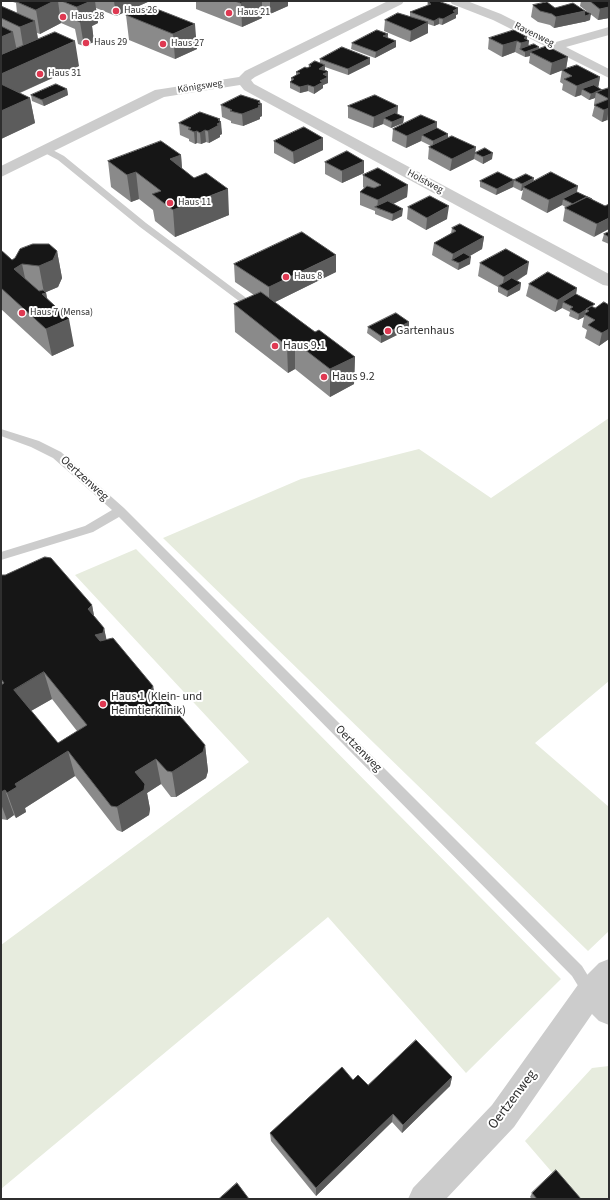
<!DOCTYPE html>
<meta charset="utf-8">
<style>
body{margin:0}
#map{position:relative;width:610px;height:1200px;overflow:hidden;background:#fff;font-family:"Source Sans 3",sans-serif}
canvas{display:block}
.frame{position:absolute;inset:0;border:2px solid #2f2f2f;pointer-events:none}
</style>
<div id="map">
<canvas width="610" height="1200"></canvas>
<div class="frame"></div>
</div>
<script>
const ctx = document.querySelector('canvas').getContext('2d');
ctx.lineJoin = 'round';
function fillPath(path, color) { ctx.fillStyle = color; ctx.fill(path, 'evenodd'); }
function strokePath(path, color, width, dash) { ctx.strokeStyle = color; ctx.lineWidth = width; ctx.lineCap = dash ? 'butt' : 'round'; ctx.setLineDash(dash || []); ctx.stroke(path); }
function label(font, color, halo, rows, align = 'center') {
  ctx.font = font + ' "Source Sans 3",sans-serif'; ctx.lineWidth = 4; ctx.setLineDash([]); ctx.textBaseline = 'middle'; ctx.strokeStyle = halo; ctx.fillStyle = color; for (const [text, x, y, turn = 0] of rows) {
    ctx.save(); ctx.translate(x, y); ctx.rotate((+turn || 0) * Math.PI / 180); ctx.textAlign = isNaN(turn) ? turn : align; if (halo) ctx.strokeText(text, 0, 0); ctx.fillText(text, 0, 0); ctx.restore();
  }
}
fillPath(new Path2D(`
 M609 418V681L535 743 609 807V931L588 951 163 538 301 479 419 449 491 498Z
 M136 549 561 979 466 1073 328 917 1 1189V945L249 762 75 575Z
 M609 1066V1199H575L525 1141 592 1068Z`), '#e7ecde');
fillPath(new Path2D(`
 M43 148H49L64 156 146 223 253 303 255 305 253 307H247L140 227 58 160 43 152Z
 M1 429 39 441 61 452 124 508 582 966 598 992 595 997 590 1000 585 997 572 976 119 517 93 532 1 560V552L85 526 112 510 53 458 31 447 1 436Z`), '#ccc');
fillPath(new Path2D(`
 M388 1H404L402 4 255 77 251 80 254 84 609 274V286L603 285 244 90 240 85 164 97 1 177V166L155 90 239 77 245 71Z
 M450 1H467L501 14 556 42 609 27V35L566 47 609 69V78L493 20 452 4Z
 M609 959V1025L599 1021 592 1014 514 1127 446 1199H408L413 1188 492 1105 580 982 599 963Z`), '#ccc');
fillPath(new Path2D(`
 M10 1H150L116 16 96 8 98 23 92 26 94 42 84 46 78 44 75 29 61 23 40 34 37 33 38 39 79 66 20 93 30 98 35 123 1 139V6L17 13 16 3Z
 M196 1H288V6L270 14 262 11V18L242 27 196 9Z
 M581 1H609V18L598 20 580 6Z
 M428 3 458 8V14L456 15V18L442 25 439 24 434 26 428 24V33L410 42 384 31 385 20 410 17V12L427 6Z
 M533 5 555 8 590 20 584 22H583L554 28 550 25 538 22 531 17Z
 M149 6 197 49 175 59 129 40 126 15Z
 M388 34V38L396 47 375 58 351 49 352 43Z
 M489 38 527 39 528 46 539 47 538 49 568 57 566 69 600 77 598 87 602 90 609 88V121L607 120 602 122 592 116 595 104H594L595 98 589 100 581 95 575 97 562 90 563 84 560 82 562 70 550 75 529 63 530 56 525 57 515 52 502 57 488 49Z
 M370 58V64L348 75 325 67V70L328 72V83L323 85V88L314 94 308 91 300 93 290 88V82L291 81V78L296 76V72L309 67V65L320 63V59Z
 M67 89 68 95 44 106 32 101 31 95Z
 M260 101 262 116 260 117V119L243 126 231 123V121L222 117 221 105Z
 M348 106H398L397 114 404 117 403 123 391 128 383 124 373 128 348 118Z
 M220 121 222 134 220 135V137L209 143 206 142 201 144 197 143 195 144 189 141V139L180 135 179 123Z
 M437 122V128L448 134V138L476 147 475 153 492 159 483 164 474 159 450 171 428 159 429 147 431 146 421 141 406 148 392 141 393 129Z
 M323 138V150L294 164 274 153V141Z
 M181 155 182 169 229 215 175 237 155 221 153 210 139 199 131 202 111 187 108 161Z
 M364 161V173L342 183 325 174V162Z
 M363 175 408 185 407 197 393 204 402 216 392 221 375 214V211L360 205V192L364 188 363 187Z
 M514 180 534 181 578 186 577 192 605 206 594 237 563 221 565 208H567L562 205 547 213 521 199 523 190 521 191 513 187 496 195 480 187V181Z
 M408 207 447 219 426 230 407 219Z
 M452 228 484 237 482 249 469 256 470 264 458 270 432 255 434 243 451 233Z
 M609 232V244L602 241 604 234Z
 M1 250 12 260 57 251 62 278 58 287 46 292 47 298 74 346 52 356 1 309Z
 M480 263 527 274 517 281 521 283 520 290 507 297 498 292V287L478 276Z
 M234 264 336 272 275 302 315 332 355 357 354 384 330 397 295 369 288 373 235 332 234 304 254 295 235 282Z
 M529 284 577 288 576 294 594 308 609 305V339L599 346 585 338 587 330 582 327 584 317 578 320 569 316 570 312 562 308 555 312 526 296Z
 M409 322V329L381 343 367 333 368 327Z
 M1 575 92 605 94 616 104 628 106 639 153 686 155 697 205 745 208 771 206 778 176 797H171L161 784 147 793 150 809 149 815 122 832 117 830 75 776 25 808 26 812 16 818 14 815 7 820 1 819ZM52 699 77 731 58 743 31 711Z
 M452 1077 450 1086 402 1133 392 1122 316 1196 271 1141 270 1133 353 1080 368 1085Z
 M532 1193 581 1199H532L530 1197Z`), '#8a8a8a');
fillPath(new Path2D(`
 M54 1H58L61 23 40 34 36 10Z
 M91 1H95L98 23 92 26 94 42 84 46 80 22 79 21 77 7Z
 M114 1H150L116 16Z
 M246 1H262V18L242 27 241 3Z
 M270 1H288V6L270 14Z
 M609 7V18L598 20 600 9Z
 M458 8V14L456 15V18L442 25 443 19 453 11Z
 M585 11 591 14 590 20 584 22H583L554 28 556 17Z
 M439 18V24L434 26V21Z
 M35 21 39 46 24 52 20 27Z
 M428 22V33L410 42 411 31Z
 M195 24 197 49 175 59 173 34Z
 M13 32 18 56 1 64V37Z
 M388 34 387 39 383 36Z
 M527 37V41H529L528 51 539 47 538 53 530 52V56L525 57V52L520 49 521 43 524 38Z
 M75 41 79 66 1 101V74Z
 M396 41V47L375 58 376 52Z
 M517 41 515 52 502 57 503 45Z
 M568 57 566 69 550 75 552 63Z
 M370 58V64L348 75V69Z
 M325 65V71L319 69Z
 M328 72V83L323 85V88L314 94V87L320 81 323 74Z
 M600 77 598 89H582L581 95 575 97 577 86Z
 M308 85V91L300 93V87Z
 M67 89 68 95 44 106 42 100Z
 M602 90 601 95 596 92 595 98 589 100 591 94Z
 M30 98 35 123 1 139V111Z
 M260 101 261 105 262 104V116L260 117V119L243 126 242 114Z
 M398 106 397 118H384L383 124 373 128 374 117Z
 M609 108V114H608L607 120 602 122 604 110Z
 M404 117 403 123 391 128 392 122Z
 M220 119V123L221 122 222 134 220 135V137L209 143 208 131Z
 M437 122 436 134 422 135 421 141 406 148 407 136Z
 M205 130 206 142 201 144 200 133Z
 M197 131V143L195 144 194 132Z
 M448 134V140L433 147V141Z
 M323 138V150L294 164 293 152Z
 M476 147 474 159 450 171 452 159Z
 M493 153 492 159 483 164V157Z
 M181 155 183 182 170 159Z
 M364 161V173L342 183V171Z
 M136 172 139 199 131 202 127 175Z
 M534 178 533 185 523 187V190L521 191 522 184Z
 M514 180 513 187 496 195 497 189Z
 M408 185 407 197 381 210 377 208 378 200Z
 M578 186 575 198 563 199 562 205 547 213 549 200Z
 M228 189 229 215 175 237 173 210Z
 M449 206 447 219 426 230 427 218Z
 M403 209 402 216 392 221 393 214Z
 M609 218V229L594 237 597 224Z
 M484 237 482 249 458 263 452 260 453 254Z
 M57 251 62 278 58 287 44 293 39 266Z
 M336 255V272L269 305V287Z
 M471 257 470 264 458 270 459 263Z
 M529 262 527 274 504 288H502L504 277Z
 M22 264 28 292 14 269Z
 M521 283 520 290 507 297 508 291Z
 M577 288 575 300 563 302 562 308 555 312 558 300Z
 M46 293 51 320 42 294Z
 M586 310 584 317 578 320 579 314Z
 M69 319 74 346 52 356 46 329Z
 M409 322V329L381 343V336Z
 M609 329V339L599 346 602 333Z
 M295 342V369L288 373 287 346Z
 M355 357 354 384 330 397V369Z
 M92 605 97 632 88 609Z
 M104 628 110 655 95 635Z
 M44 672 52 699 22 716 14 690Z
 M153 686 158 713 146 694Z
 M205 745 208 771 206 778 176 797 172 772Z
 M68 751 75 776 25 808 26 812 16 818 7 793 15 784Z
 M156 759 161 784 147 793 150 809 149 815 122 832 117 807 135 772Z
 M5 790 14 815 7 820 1 804V792Z
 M452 1077 450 1086 402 1133 403 1125Z
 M393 1114 392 1122 316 1196V1188Z`), '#5c5c5c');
const building = new Path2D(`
 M15 1H54L36 10Z
 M62 1H91L77 7Z
 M235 1H246L241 3Z
 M432 1H438L458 8 453 11 456 12 443 19 439 18 434 21 410 12 431 4 428 3Z
 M590 1H609V7L600 9Z
 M547 2 555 8 573 3 585 11 556 17 552 14 540 11 533 5Z
 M1 6 35 21 20 27 1 18Z
 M149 6 195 24 173 34 126 15Z
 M585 11 591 14 585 16Z
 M398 13 428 22 411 31 385 20Z
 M85 15 91 18 80 22 74 19Z
 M1 26 13 32 1 37Z
 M377 30 388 34 383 36 396 41 376 52 352 43Z
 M514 30 527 37 524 38 529 41 521 43 517 41 503 45 489 38Z
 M55 32 75 41 1 74V55Z
 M534 44 539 47 525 52 520 49Z
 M547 46 568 57 552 63 530 52Z
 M342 47 370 58 348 69 320 59Z
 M315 61 325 65 319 69 327 71 328 72 323 74 328 77 320 81 323 82 314 87 308 85 300 87 290 82 294 79 291 78 300 73 296 72 305 67 307 68 311 66 309 65Z
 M577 65 600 77 577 86 564 79 572 76 562 70Z
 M1 84 30 98 1 111Z
 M56 84 67 89 42 100 31 95Z
 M594 85 602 90 591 94 582 89Z
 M609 88V108L604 110 594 105 609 99 596 92Z
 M241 95 260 101 258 103 262 104 258 106 260 107 242 114 230 111 232 110 221 105Z
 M375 95 398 106 374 117 348 106Z
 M200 112 220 119 218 120 221 122 217 124 219 125 208 131 205 130 200 133 197 131 194 132 188 129 191 128 179 123Z
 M395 113 404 117 392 122 384 118Z
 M421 115 437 122 407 136 393 129Z
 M304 127 323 138 293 152 274 141Z
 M437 128 448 134 433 141 422 135Z
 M452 136 476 147 452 159 429 147Z
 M161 141 181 155 170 159 194 178 206 173 228 189 173 210 152 194 161 191 136 172 127 175 108 161Z
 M485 148 493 153 483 157 475 153Z
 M347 151 364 161 342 171 325 162Z
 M378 168 408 185 378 200 360 192 367 186 374 188 381 185 363 175Z
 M498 172 514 180 497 189 480 181Z
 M551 172 578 186 549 200 523 187Z
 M526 174 534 178 522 184 514 180Z
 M577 192 592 199 587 197 573 204 563 199Z
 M430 196 449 206 427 218 408 207Z
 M587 197 605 206 609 204V218L597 224 565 208Z
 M388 201 403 209 393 214 375 207Z
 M460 224 484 237 453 254 434 243 456 231 452 228Z
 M302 232 336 255 269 287 234 264Z
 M609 232V237L604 234Z
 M33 244H49L57 251 53 260 39 266 22 264 14 269 39 291 43 290 46 293 42 294 69 319 46 329 1 288V250L12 260 15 258 20 249Z
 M506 249 529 262 504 277 480 263Z
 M464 253 471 257 459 263 452 260Z
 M548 272 577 288 558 300 529 284Z
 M512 278 521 283 508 291 499 286Z
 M261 292 315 332 319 330 355 357 330 369 295 342 287 346 234 304Z
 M576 294 595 304 579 314 570 309 573 307 563 302Z
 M604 302 609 305V329L602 333 588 325 595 320 584 314 589 311 586 309 591 306 595 308Z
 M396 313 409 322 381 336 368 327Z
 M45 557 51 558 92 605 88 609 104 628 103 633 95 635 100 641 113 638 153 686 150 692 146 694 150 700 157 696H163L205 745 203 752 172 772 167 771 156 759 135 772 145 784 144 790 117 807 111 806 68 751 15 784 17 787 7 793 5 790 1 792V685L4 683 1 679V575H5ZM44 672 87 725 58 743 14 690Z
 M416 1040 452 1077 403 1125 393 1114 316 1188 270 1133 342 1067 353 1080 358 1075 368 1085Z
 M556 1170 581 1199H537L532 1193Z
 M237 1183 249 1199H219Z`);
fillPath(building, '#161616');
strokePath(building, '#5c5c5c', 1);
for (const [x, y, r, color] of [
 [116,11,4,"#df3952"],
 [229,13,4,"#df3952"],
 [63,17,4,"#df3952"],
 [86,43,4,"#df3952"],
 [163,44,4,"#df3952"],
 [40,74,4,"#df3952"],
 [170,203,4,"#df3952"],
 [286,277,4,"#df3952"],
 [22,313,4,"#df3952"],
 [388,331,4,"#df3952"],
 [275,346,4,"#df3952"],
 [324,377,4,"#df3952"],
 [103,704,4,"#df3952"]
]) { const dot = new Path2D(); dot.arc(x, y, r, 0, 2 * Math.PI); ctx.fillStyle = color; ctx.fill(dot); strokePath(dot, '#fff', 1.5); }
label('10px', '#2f2f2f', '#fff', [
 ["Haus 26",124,11],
 ["Haus 21",237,13],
 ["Haus 28",71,17],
 ["Haus 29",94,43],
 ["Haus 27",171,44],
 ["Haus 31",48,74],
 ["Haus 11",178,203],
 ["Haus 8",294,277],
 ["Haus 7 (Mensa)",30,313]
], 'left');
label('10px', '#2f2f2f', '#fff', [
 ["Ravenweg",534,35,26],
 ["Königsweg",200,87,-9],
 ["Holstweg",425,182,28]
]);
label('12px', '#2f2f2f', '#fff', [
 ["Gartenhaus",396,331],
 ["Haus 9.1",283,346],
 ["Haus 9.2",332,377],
 ["Haus 1 (Klein- und",111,697],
 ["Heimtierklinik)",111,711]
], 'left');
label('12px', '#2f2f2f', '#fff', [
 ["Oertzenweg",84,479,42],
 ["Oertzenweg",358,749,45]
]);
label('14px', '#2f2f2f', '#fff', [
 ["Oertzenweg",513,1100,-53]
]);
</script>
